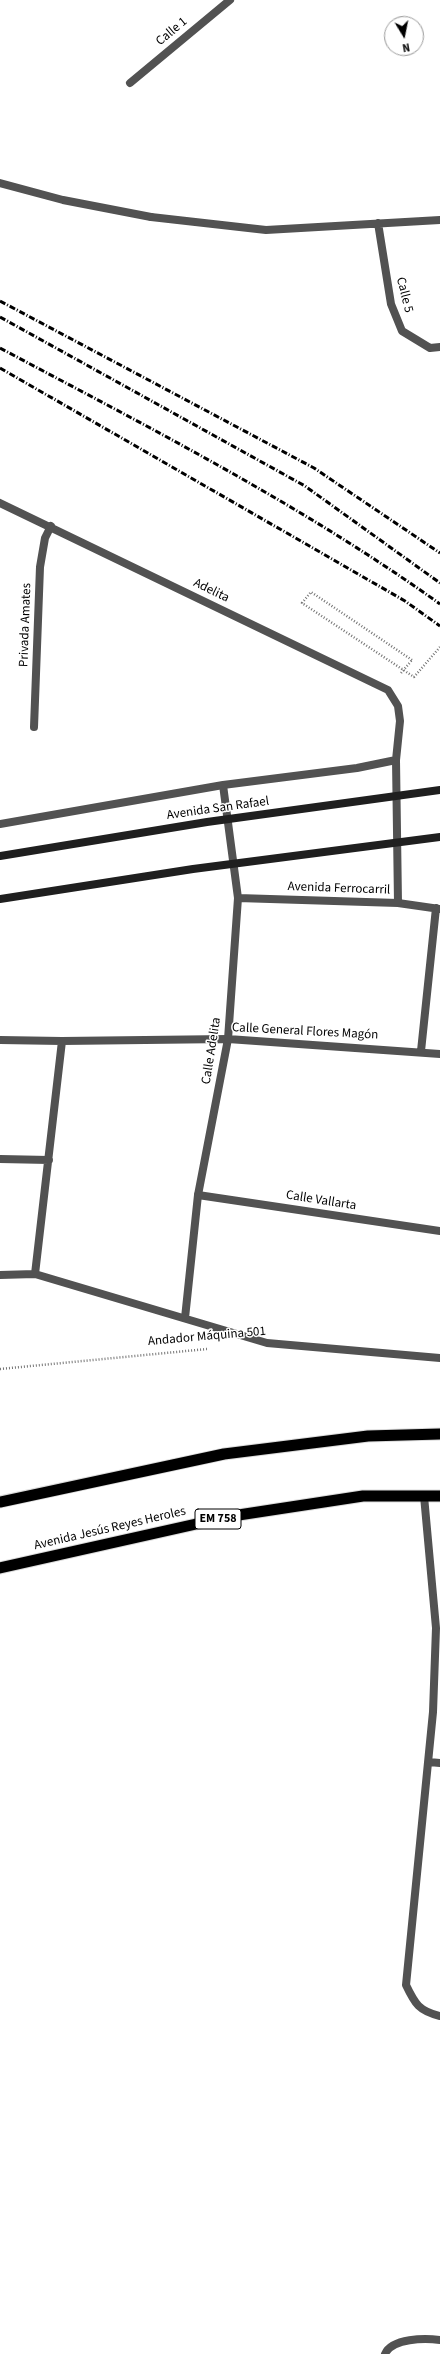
<!DOCTYPE html>
<meta charset="utf-8">
<style>
body{margin:0}
#map{position:relative;width:440px;height:2354px;overflow:hidden;background:#fff;font-family:"Source Sans 3",sans-serif}
canvas{display:block}
.north{position:absolute;left:384px;top:16px;width:40px;height:40px;box-sizing:border-box;background:#fff;border:1px solid #999;border-radius:50%;rotate:170deg;font-size:11px;font-weight:700;line-height:16px;text-align:center;color:#000}
.north::after{content:'';display:block;margin:auto;width:14px;height:18px;background:#000;clip-path:polygon(50% 0,100% 100%,50% 72%,0 100%)}
</style>
<div id="map">
<canvas width="440" height="2354"></canvas>
<div class="north">N</div>
</div>
<script>
const ctx = document.querySelector('canvas').getContext('2d');
ctx.lineJoin = 'round';
function strokePath(path, color, width, dash) { ctx.strokeStyle = color; ctx.lineWidth = width; ctx.lineCap = dash ? 'butt' : 'round'; ctx.setLineDash(dash || []); ctx.stroke(path); }
function label(font, color, halo, rows, align = 'center') {
  ctx.font = font + ' "Source Sans 3",sans-serif'; ctx.lineWidth = 3; ctx.setLineDash([]); ctx.textBaseline = 'middle'; ctx.strokeStyle = halo; ctx.fillStyle = color; for (const [text, x, y, turn = 0] of rows) {
    ctx.save(); ctx.translate(x, y); ctx.rotate((+turn || 0) * Math.PI / 180); ctx.textAlign = isNaN(turn) ? turn : align; if (halo) ctx.strokeText(text, 0, 0); ctx.fillText(text, 0, 0); ctx.restore();
  }
}
const trunk = new Path2D(`
 M0 1502 224 1454 368 1436 440 1434
 M0 1568 232 1516 363 1496H440`);
strokePath(trunk, '#dbdbdb', 13);
strokePath(new Path2D(`
 M401 673 412 660
 M0 1369 207 1349`), '#747474', 2.5, [1, 2]);
strokePath(new Path2D(`
 M0 183 63 200 151 217
 M424 1496 436 1628 433 1712 406 1985C415 2004 419 2011 440 2016
 M429 1762 440 1763`), '#525252', 8);
strokePath(new Path2D(`
 M0 1040 62 1041 228 1039 198 1195 185 1318
 M0 1159 49 1160
 M35 1274 62 1041
 M0 1275 35 1274 267 1343 440 1358`), '#525252', 8);
strokePath(new Path2D(`
 M130 83 230 0
 M151 217 266 230 440 220
 M378 223 391 304 402 331 430 348 440 347
 M0 503 388 690 398 706 400 721 396 760 398 903
 M34 727 40 567 45 538 51 526
 M223 785 238 898 228 1039 440 1054
 M0 824 223 785 357 768 396 760
 M238 898 398 903 440 909
 M421 1051 436 908
 M198 1195 440 1231
 M385 2354C392 2338 425 2338 440 2340`), '#525252', 8);
strokePath(trunk, '#000', 11);
strokePath(new Path2D(`
 M0 301 314 468 440 553
 M0 317 305 486 440 583
 M0 348C150 428 302 505 440 604
 M0 368 405 601 440 626`), '#000', 3, [6, 2, 1, 2]);
strokePath(new Path2D(`
 M412 660 311 592 302 603 414 677 440 647`), '#747474', 2.5, [1, 2]);
strokePath(new Path2D(`
 M0 856 207 822 440 790
 M0 899 193 869 440 837`), '#1f1f1f', 8);
for (const [x, y, w] of [
 [218,1519,46]
]) { const box = new Path2D(); box.roundRect(x - w / 2, y - 10, w, 20, 3); ctx.fillStyle = '#fff'; ctx.fill(box); strokePath(box, '#000', 1); }
label('bold 12px', '#000', null, [
 ["EM 758",218,1519]
]);
label('13px', '#000', '#fff', [
 ["Calle 1",172,32,-40],
 ["Calle 5",404,295,76],
 ["Adelita",211,591,26],
 ["Privada Amates",26,625,-88],
 ["Avenida San Rafael",218,809,-8],
 ["Avenida Ferrocarril",339,889,2],
 ["Calle General Flores Magón",305,1032,3],
 ["Calle Adelita",212,1051,-81],
 ["Calle Vallarta",321,1201,9],
 ["Andador Máquina 501",207,1337,-5],
 ["Avenida Jesús Reyes Heroles",110,1529,-13]
]);
</script>
